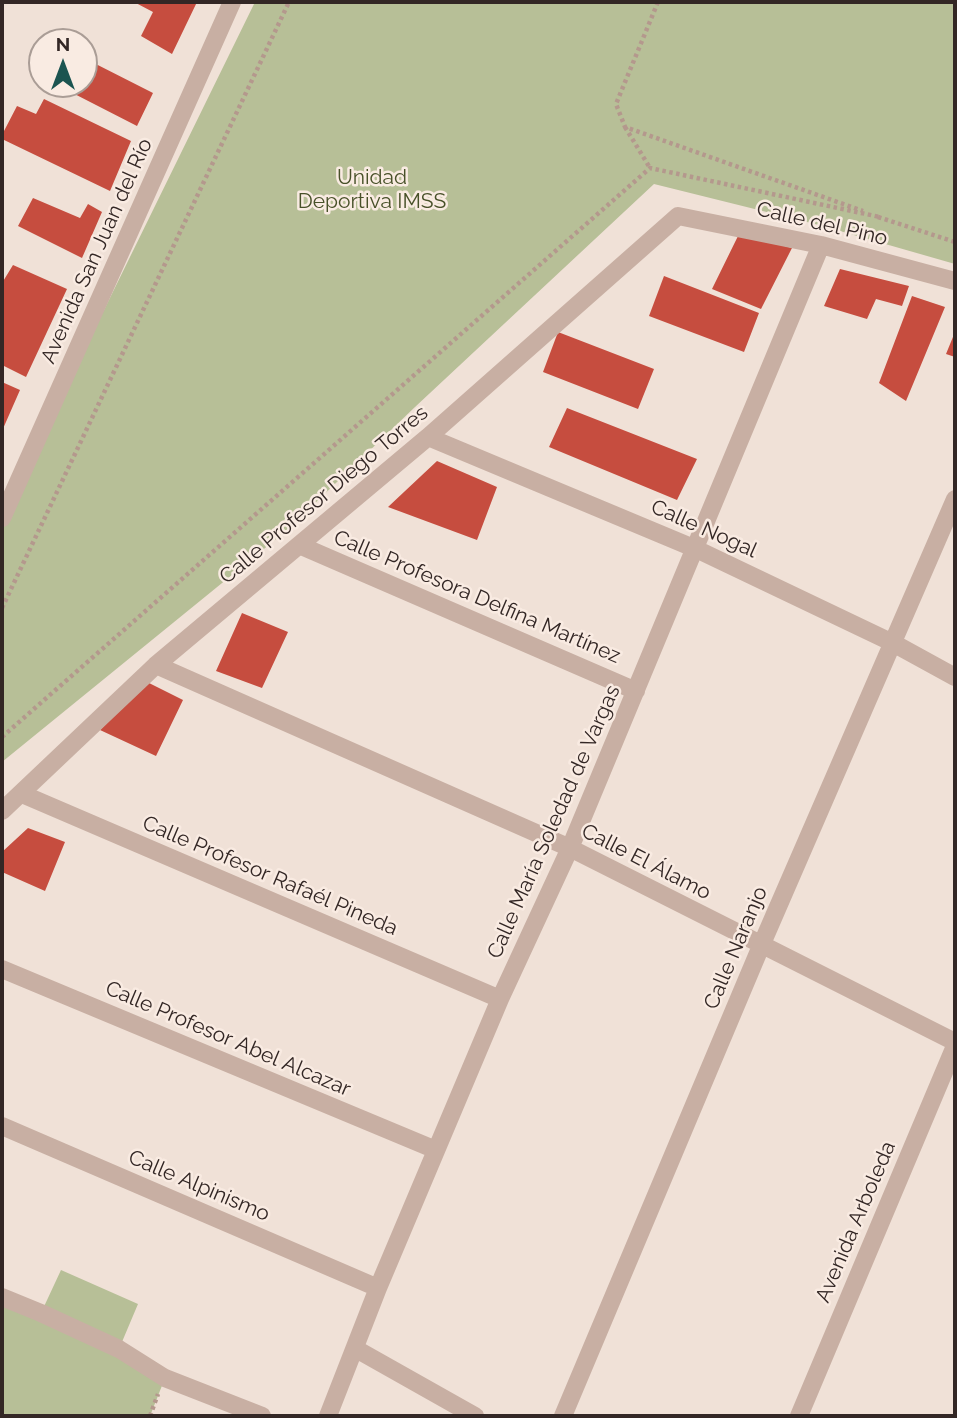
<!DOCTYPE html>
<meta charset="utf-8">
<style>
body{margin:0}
#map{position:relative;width:957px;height:1418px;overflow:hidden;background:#f0e1d7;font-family:Raleway,sans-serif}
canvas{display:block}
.frame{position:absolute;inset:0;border:4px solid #332725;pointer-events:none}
.north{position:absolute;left:28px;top:28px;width:70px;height:70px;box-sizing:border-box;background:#f9ebe2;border:2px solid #aa9d96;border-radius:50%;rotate:0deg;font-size:19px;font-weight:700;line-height:28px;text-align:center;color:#332725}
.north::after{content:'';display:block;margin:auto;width:24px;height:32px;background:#1b5450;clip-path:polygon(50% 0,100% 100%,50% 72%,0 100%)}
</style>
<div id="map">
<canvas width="957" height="1418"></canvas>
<div class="frame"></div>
<div class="north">N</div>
</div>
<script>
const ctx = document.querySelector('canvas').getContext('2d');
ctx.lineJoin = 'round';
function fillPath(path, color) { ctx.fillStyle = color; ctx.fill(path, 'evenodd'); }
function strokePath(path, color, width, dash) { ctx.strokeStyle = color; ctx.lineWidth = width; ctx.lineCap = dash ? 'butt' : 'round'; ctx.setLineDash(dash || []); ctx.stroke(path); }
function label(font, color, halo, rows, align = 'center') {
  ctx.font = font + ' Raleway,sans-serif'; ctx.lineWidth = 5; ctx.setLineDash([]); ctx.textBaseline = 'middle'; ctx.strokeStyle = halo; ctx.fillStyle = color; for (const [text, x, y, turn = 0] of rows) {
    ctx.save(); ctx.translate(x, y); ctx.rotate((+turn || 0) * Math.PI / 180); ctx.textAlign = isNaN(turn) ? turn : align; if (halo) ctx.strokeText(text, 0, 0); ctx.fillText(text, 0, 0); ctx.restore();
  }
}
fillPath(new Path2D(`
 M255 2H955V264L819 225 654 184 415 407 286 531 2 762V518Z
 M61 1270 138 1304 119 1349 165 1378 150 1416H2V1297L41 1313Z`), '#b7bf97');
fillPath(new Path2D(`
 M134 2H197L172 54 141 36 153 12Z
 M42 57V78L34 74Z
 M84 58 153 93 137 126 55 84H84Z
 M44 99 131 141 110 191 2 139V130L4 131 17 106 36 114Z
 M33 198 80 218 88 204 102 212 82 258 18 226Z
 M739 234 792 248 761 309 712 289Z
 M13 265 67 289 26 377 2 365V283Z
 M840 269 909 286 902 306 876 299 867 319 824 306Z
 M664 276 759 313 744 352 649 316Z
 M912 296 945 307 906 401 879 383Z
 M558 332 654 369 638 409 543 372Z
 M955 332V357L946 354Z
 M2 382 20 390 2 431Z
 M567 408 697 459 677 500 549 447Z
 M437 461 497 487 477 540 388 507Z
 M242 613 288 632 262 688 216 671Z
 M147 682 183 700 156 756 100 730Z
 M28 828 65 842 45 891 2 872V852Z`), '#c64d3f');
strokePath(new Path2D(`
 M658 2 616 104 625 127 863 211
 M625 127 650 168
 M878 217 955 242
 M2 608 289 2
 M2 737 650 168 880 217
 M150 1416 158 1394`), '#b4988d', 4.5, [3.5, 3.5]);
strokePath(new Path2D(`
 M428 437 696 549 893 643 955 677
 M2 518 232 2
 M299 545 636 691
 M156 665 570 848 955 1042
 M22 794 500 999
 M2 811 156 665 428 437 678 216 821 245 955 281
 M2 969 436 1150
 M2 1126 378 1288
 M2 1297 41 1313 119 1349 165 1378 262 1416
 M356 1349 475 1416
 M328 1416 378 1288 500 999 570 848 821 245
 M563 1416 761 946 955 499
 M799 1416 955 1046`), '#c8afa3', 18);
label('21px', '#485129', '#f9ebe2', [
 ["Unidad",372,178],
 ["Deportiva IMSS",372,202]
]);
label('21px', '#332725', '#f9ebe2', [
 ["Calle del Pino",822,224,13],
 ["Avenida San Juan del Río",97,251,-66],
 ["Calle Profesor Diego Torres",324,495,-40],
 ["Calle Nogal",704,529,24],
 ["Calle Profesora Delfina Martínez",477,597,23],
 ["Calle María Soledad de Vargas",554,822,-66],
 ["Calle El Álamo",646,862,27],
 ["Calle Profesor Rafaél Pineda",270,876,23],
 ["Calle Naranjo",736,948,-67],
 ["Calle Profesor Abel Alcazar",228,1039,23],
 ["Calle Alpinismo",199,1186,23],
 ["Avenida Arboleda",856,1222,-67]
]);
</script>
